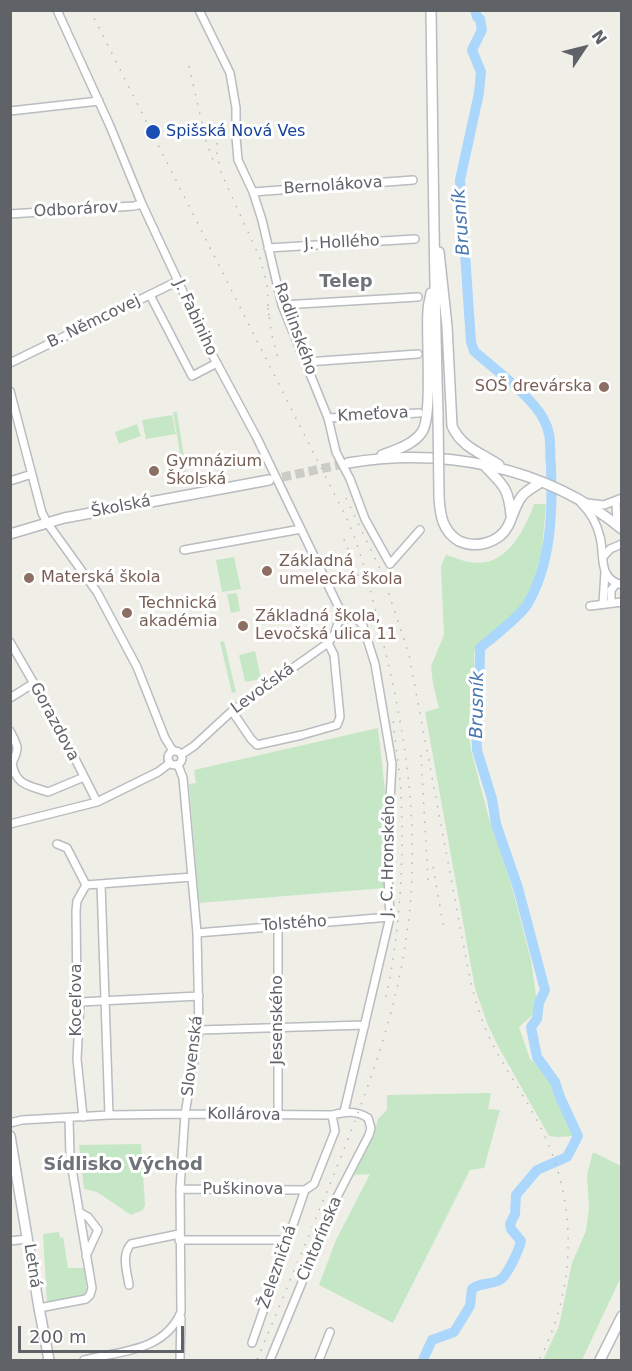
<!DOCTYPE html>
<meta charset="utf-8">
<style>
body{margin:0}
#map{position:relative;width:632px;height:1371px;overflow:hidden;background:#f0efe7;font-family:"DejaVu Sans",sans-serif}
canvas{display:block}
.frame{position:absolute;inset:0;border:12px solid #5f6267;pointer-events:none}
.north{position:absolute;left:554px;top:18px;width:60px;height:60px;-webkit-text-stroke:4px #fff;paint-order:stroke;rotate:55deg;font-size:16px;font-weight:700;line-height:24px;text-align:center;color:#5f6267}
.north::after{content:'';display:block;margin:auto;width:21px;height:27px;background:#5f6267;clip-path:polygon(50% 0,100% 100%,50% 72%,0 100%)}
.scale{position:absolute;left:18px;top:1326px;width:166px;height:27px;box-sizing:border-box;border:3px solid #5f6267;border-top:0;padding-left:8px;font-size:18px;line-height:21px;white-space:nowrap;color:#5f6267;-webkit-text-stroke:4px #fff;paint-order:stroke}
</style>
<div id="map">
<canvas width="632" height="1371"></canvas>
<div class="frame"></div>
<div class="north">N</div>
<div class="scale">200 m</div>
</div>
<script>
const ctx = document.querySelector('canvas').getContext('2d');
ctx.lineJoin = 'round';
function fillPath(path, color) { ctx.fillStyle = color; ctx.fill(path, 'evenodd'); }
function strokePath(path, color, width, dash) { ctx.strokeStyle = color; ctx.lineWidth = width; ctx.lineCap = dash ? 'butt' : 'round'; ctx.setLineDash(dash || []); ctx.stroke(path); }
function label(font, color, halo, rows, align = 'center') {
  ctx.font = font + ' "DejaVu Sans",sans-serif'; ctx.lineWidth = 6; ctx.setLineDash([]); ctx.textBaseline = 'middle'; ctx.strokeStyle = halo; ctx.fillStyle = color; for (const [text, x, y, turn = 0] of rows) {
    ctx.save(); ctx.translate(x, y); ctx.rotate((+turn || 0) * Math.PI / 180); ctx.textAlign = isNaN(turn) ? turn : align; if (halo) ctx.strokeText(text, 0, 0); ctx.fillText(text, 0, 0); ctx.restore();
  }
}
fillPath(new Path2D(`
 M173 412H177L187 476H184Z
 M172 415 176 434 146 439 142 420Z
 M137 424 141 436 119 444 115 432Z
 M534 504H546L542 550 528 601 474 652 475 693 468 729 471 750 488 815 511 884 531 960 538 1010 519 1027 530 1059 549 1074 559 1089 575 1136 557 1137 549 1136 498 1046 487 1023 475 988 425 712 439 708 433 684 431 666 444 635 441 566 446 555C454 557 462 561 469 562 505 569 524 532 534 504Z
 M234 557 241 589 222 592 216 560Z
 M237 593 240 611 231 613 227 594Z
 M224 641 236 692 232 693 220 642Z
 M255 651 261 679 245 682 239 655Z
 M378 728 386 799 385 888 199 903 189 784 196 783 194 770Z
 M491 1093 488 1109 500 1110 484 1168 470 1170 393 1323 319 1285 336 1240 370 1174 354 1175 374 1136 378 1119 387 1110V1095Z
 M141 1144 145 1205 143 1210 131 1215 97 1192 84 1189 79 1145Z
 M593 1152 621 1166V1277L582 1360H543L559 1326 572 1263 586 1231 589 1208 587 1174Z
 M59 1232 60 1238 63 1237 68 1268H84L87 1292 83 1297 47 1303 43 1234Z`), '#c5e7c6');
strokePath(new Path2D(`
 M423 1360 432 1340 454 1332 470 1306 472 1289C481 1282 491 1285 500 1280 507 1276 519 1250 521 1241L511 1229 510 1224 515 1214 516 1195 537 1170 567 1157 578 1136 560 1097 555 1082 537 1057 531 1027 537 1019 539 1003 545 990 518 888 496 824 492 799 477 750 476 729 479 712 480 648C492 638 520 616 527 605 551 564 553 513 551 466 549 447 553 436 543 418 532 397 493 368 474 351L471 342 460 180 479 93 481 72 472 50 482 30 480 19 477 17 475 10`), '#abd7fd', 10);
strokePath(new Path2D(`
 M269 480 348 463`), '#ccccc7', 9, [9, 4.5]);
const street = new Path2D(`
 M57 10 110 126 142 204 213 356 257 438 341 612 335 633 328 643 232 711 194 746 182 754
 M199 10 230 73 236 108V137L238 160 253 192 262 220 282 305 328 418 336 452 350 479 365 519 390 564 420 530
 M10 111 99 101
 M253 192 413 180
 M10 214 134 206 142 204
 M268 248 415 239
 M150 295 192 376 217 363
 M282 305 418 297
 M307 362 418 354
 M10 363 178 281
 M10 391 42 513 48 524 97 592 137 667 165 738 173 751
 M328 418 419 413
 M10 481 32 474
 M616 501 617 526
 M581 503C591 513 597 523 600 537 605 556 597 578 622 585
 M587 503 604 505 622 498
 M184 550 301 529
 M603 557 610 549 622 544
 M611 603V590L616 584
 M603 604 605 572
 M590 606 622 602
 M339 621 357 618 363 626 375 664 392 764 387 854 390 917 344 1112
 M10 642 59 727 97 802
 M10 698 34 683
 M232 711 251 739 257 745 302 735 337 725 340 717 334 655 328 643
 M10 731C18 746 20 748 12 763 16 786 28 785 48 792L84 777
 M168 758a7 7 0 1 1 14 0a7 7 0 1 1-14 0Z
 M10 824 97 802 158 772 170 763
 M57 844 67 848 86 885 192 877
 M101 884 109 1115
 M197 933 390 917
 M80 1002 199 996
 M199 1030 365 1025
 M278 1115V925
 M83 1117 77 1059 80 1002 77 998 76 911 77 901 86 885
 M10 1123 22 1120 109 1115 185 1114 332 1115C345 1112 356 1110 368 1118L371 1128 369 1135 338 1195 270 1360
 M180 1189 305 1190
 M305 1190 314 1184 335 1131 332 1115
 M79 1212 88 1217 98 1230 86 1256
 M179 1240H288
 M10 1241 27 1239
 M129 1285C127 1271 121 1255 131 1244L179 1234
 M39 1308 86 1299 90 1295 92 1288 70 1157 69 1118
 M252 1343 305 1190
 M84 1360C120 1351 164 1352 181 1312L180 1189 185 1114 199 1030 197 933 183 778 178 765
 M180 1360 181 1318
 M319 1360 330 1332`);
const secondary = new Path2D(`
 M431 10C433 145 434 280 438 415
 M439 252 447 326 452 426C461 447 481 453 499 465
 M382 455C395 450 413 445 422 432 433 416 426 336 428 311 428 305 430 299 431 293
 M348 463C443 447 545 466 622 529
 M483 464C502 485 508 485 511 515
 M439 497C440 514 442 531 459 541 476 549 499 543 508 526 513 516 515 505 522 496 527 490 534 487 541 482
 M10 534 64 518 269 480
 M10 1136 39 1308 49 1360
 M600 1360 622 1316`);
strokePath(street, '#b9bcc0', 10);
strokePath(secondary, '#b8bbc0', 12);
strokePath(street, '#fff', 7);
strokePath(secondary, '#fff', 9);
strokePath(new Path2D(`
 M90 10 349 523C366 565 375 610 386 654 408 746 420 839 407 933 395 1022 363 1102 330 1184 306 1243 281 1302 257 1360
 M189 66 206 141 213 160
 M217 124V154L222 175 260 258 267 285 269 317
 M268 308 272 336 278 358
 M346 498 382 573 409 655 467 963C472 990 479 1016 491 1041 506 1071 526 1098 541 1128 578 1202 577 1288 539 1360
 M344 539 360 581
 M421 755 428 880
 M433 867 444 929
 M386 997C400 930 404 864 401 796 400 769 395 744 393 718`), '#b7b8b8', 1.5, [1.5, 8]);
const secondaryBridge = new Path2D(`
 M438 415 439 497`);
strokePath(secondaryBridge, '#b8bbc0', 12, []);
strokePath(secondaryBridge, '#fff', 9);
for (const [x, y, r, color] of [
 [153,132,8,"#1a4fb4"],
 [604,387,6,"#8d6e63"],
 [154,471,6,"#8d6e63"],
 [267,571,6,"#8d6e63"],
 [29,578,6,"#8d6e63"],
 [127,613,6,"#8d6e63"],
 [243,626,6,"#8d6e63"]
]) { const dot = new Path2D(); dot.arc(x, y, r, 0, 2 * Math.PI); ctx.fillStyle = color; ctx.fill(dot); strokePath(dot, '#fff', 2); }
label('16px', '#164399', '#fff', [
 ["Spišská Nová Ves",166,132]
], 'left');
label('16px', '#5f6267', '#fff', [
 ["Bernolákova",333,186,-4],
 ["Odborárov",76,210,-3],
 ["J. Hollého",342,243,-3],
 ["J. Fabiniho",195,318,65],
 ["B. Němcovej",94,322,-26],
 ["Radlinského",295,329,70],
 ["Kmeťova",373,415,-3],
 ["Školská",121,507,-11],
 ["Levočská",263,689,-36],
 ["Gorazdova",54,722,62],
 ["J. C. Hronského",389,856,-89],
 ["Tolstého",294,924,-4],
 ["Koceľova",77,1000,-90],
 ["Jesenského",278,1020,-90],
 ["Slovenská",193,1056,-83],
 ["Kollárova",244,1115,1],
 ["Puškinova",243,1190],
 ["Cintorínska",320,1239,-67],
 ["Letná",32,1266,81],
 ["Železničná",278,1267,-71]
]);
label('16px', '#785e54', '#fff', [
 ["SOŠ drevárska",592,387,"right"],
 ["Gymnázium",166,462],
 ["Školská",166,480],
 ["Základná",279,562],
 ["umelecká škola",279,580],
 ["Materská škola",41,578],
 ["Technická",139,604],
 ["akadémia",139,622],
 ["Základná škola,",255,617],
 ["Levočská ulica 11",255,635]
], 'left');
label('italic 18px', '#4677b0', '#fff', [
 ["Brusník",462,222,-94],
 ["Brusník",478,705,-89]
]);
label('bold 18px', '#707479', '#fff', [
 ["Telep",346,282],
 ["Sídlisko Východ",123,1165]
]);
</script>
